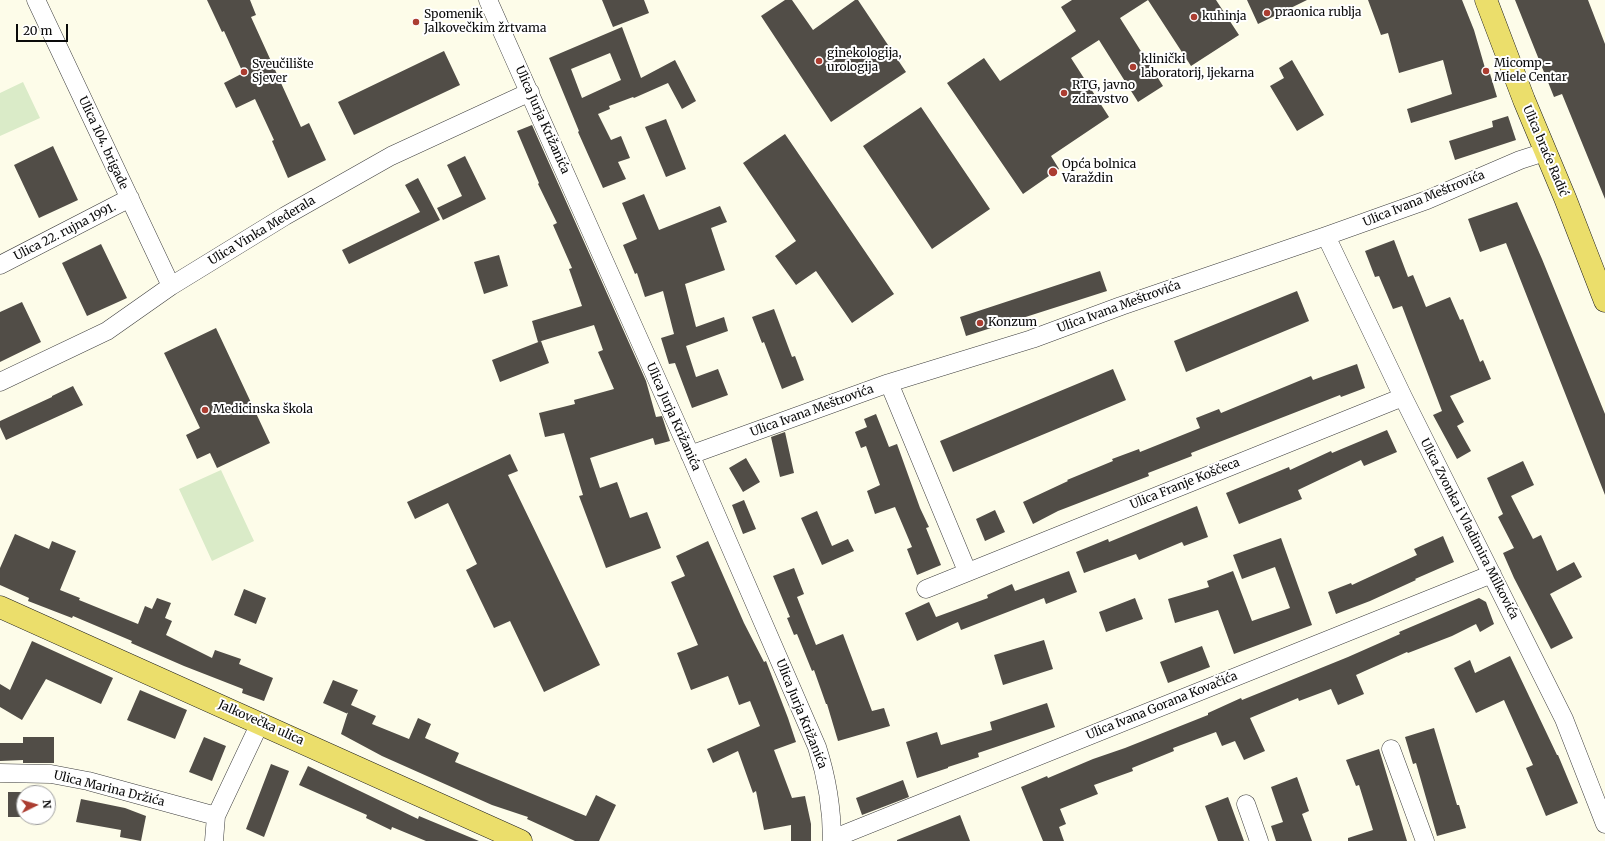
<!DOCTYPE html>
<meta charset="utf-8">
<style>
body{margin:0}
#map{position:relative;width:1605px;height:841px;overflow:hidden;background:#fdfce9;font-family:Merriweather,serif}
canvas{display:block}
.north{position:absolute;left:16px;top:785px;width:40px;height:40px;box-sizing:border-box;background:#fff;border:1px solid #9d9d9d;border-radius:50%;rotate:85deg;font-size:11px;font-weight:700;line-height:16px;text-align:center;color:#0a0a0a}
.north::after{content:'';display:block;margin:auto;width:14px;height:18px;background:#ab3d31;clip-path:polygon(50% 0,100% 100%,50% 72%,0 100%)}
.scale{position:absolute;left:16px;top:24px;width:52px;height:18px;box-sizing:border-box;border:2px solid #0a0a0a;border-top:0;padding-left:5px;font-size:12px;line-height:14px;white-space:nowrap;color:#0a0a0a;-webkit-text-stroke:3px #fff;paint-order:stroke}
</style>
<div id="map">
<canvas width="1605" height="841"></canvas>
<div class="north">N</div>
<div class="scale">20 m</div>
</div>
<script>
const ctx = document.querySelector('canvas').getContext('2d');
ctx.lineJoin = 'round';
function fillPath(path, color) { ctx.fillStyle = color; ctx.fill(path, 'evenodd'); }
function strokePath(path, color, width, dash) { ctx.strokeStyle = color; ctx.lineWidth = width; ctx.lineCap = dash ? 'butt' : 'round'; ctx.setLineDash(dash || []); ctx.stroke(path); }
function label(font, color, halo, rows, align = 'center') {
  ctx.font = font + ' Merriweather,serif'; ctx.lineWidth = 4; ctx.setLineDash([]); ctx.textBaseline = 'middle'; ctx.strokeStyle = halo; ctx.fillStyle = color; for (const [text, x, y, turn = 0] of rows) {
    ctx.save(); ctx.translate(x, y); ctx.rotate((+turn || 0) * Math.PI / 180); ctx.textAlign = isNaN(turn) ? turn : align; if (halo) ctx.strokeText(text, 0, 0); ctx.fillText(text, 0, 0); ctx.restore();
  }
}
fillPath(new Path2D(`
 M23 82 40 118 0 136V93Z
 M221 470 254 541 212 561 179 489Z`), '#daebc8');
fillPath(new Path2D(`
 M207 0H250L256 15 251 17 301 127 309 123 326 160 288 178 272 141 274 140 255 99 236 108 224 83 243 73 224 31 222 32Z
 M602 0H644L649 13 613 27Z
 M785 0H792L813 30 855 0H858L906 72 831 122 761 16Z
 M1072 0H1216L1239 35 1191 66 1148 0 1120 18 1163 86 1138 102 1099 40 1071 58 1109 117 1051 156 1059 169 1023 194 947 83 984 58 1000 81 1076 31 1061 7Z
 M1247 0H1307L1258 24Z
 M1368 0H1462L1474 30 1485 68 1488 67 1497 97 1411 123 1407 109 1452 94 1443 60 1399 73 1388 33 1381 35Z
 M1515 0H1588L1605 44V199L1562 94 1554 97Z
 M622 27 641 78 675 60 696 101 682 109 668 83 634 98 633 97 609 106 610 109 598 114 611 140 621 136 630 158 618 162 626 179 603 188 578 132 579 131 549 58ZM610 53 621 80 582 98 571 69Z
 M444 51 460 85 354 135 338 102Z
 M1292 60 1324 115 1297 131 1270 86 1284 78 1279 68Z
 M921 107 990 209 932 249 863 146Z
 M1508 116 1516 140 1455 160 1449 141 1493 127 1492 121Z
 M666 119 686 169 666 177 645 127Z
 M532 125 646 381 656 417 662 416 670 441 655 445 653 438 590 458 600 488 617 482 630 518 647 512 661 548 606 568 579 496 583 495 564 433 545 437 539 413 575 404 574 400 614 389 598 352 603 350 594 325 538 342 532 321 582 306 569 269 572 268 553 225 557 223 538 184 539 183 517 131Z
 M785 134 894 294 852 323 816 271 796 285 775 256 796 241 743 163Z
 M53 146 78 200 39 218 14 165Z
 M465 156 486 199 443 220 437 208 462 196 447 165Z
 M418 178 440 220 349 264 342 250 420 212 405 185Z
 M644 194 659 230 720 206 727 222 711 228 725 270 685 284 696 327 724 317 728 331 686 346 696 377 718 369 728 395 692 408 675 363 669 364 661 338 674 334 663 291 645 297 637 273 635 274 623 245 637 239 622 203Z
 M1517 202 1542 259 1605 414V495L1506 243 1480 252 1468 219Z
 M1394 240 1408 277 1413 275 1426 307 1450 297 1460 320 1463 319 1480 362 1483 360 1491 379 1450 396 1464 422 1457 426 1471 451 1457 459 1433 415 1442 411 1402 306 1393 309 1379 276 1375 277 1365 251Z
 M101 244 127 298 87 316 62 263Z
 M499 255 508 286 484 294 474 262Z
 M1100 271 1107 291 966 336 960 317Z
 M1297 291 1309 321 1186 372 1174 341Z
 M22 302 41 342 0 362V312Z
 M774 309 792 357 795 356 804 380 782 389 764 342 762 343 752 317Z
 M216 328 270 443 217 468 210 453 197 459 186 435 200 428 164 353Z
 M541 341 549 363 500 382 492 360Z
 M1357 364 1365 388 1341 397 1340 395 1191 453 1192 456 1148 473 1149 476 1058 511 1033 524 1023 502 1068 481 1067 480 1113 461 1112 459 1139 449 1140 452 1200 428 1196 418 1219 409 1221 413 1311 376 1313 380Z
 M1113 369 1126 400 953 472 940 441Z
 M73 386 83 405 6 440 0 427V421L52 397V396Z
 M876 414 889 447 897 444 920 508 929 527 926 528 941 565 917 575 907 549 912 547 895 507 875 514 867 491 880 485 866 446 861 448 855 432 867 427 864 419Z
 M1387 430 1397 452 1364 466 1361 460 1298 490 1302 499 1239 524 1226 493 1289 467 1290 470 1331 451 1332 453Z
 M785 432 794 473 780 477 771 437Z
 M510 454 518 471 508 475 600 665 544 692 510 621 494 628 466 570 477 564 448 503 415 519 407 502Z
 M746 458 760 482 743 492 729 468Z
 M1523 461 1534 485 1511 496 1533 539 1541 535 1557 571 1574 562 1582 577 1550 594 1573 638 1551 649 1514 578 1503 553 1514 548 1498 517 1503 514 1487 478Z
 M744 500 756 529 743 534 732 505Z
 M1197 506 1208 537 1184 546 1182 542 1139 560 1136 554 1084 573 1076 552 1108 539 1109 542Z
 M995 510 1005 532 985 541 976 519Z
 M817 511 832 546 848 539 854 551 822 565 801 518Z
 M15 534 49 549 52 541 76 551 60 590 80 598 79 600 138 624 145 606 152 609 157 598 171 603 165 618 172 621 166 635 212 658 215 650 241 659 239 664 273 678 264 701 242 693 243 689 184 666 131 643 132 641 73 616 72 618 28 601 29 598 0 585V568Z
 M1443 536 1454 562 1415 579 1416 580 1370 601 1336 614 1328 592 1351 583 1352 585 1417 555 1414 549Z
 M1281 538 1312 625 1234 654 1218 610 1175 623 1168 599 1209 587 1207 581 1233 571 1252 621 1290 608 1275 567 1242 579 1233 555Z
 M708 541 744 623 764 662 766 661 788 718 796 742 774 750 792 798 805 796 811 824V841H791V825L764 830 756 791 753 793 738 751 713 763 707 749 760 726 750 701 739 705 728 676 691 690 677 653 698 645 671 582 685 576 676 556Z
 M794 568 804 594 797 597 816 645 843 634 872 711 884 708 890 726 838 741 827 704H826L814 670 812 671 797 634 794 635 787 618 790 617 773 576Z
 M1069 571 1077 592 1046 604 1044 598 961 630 958 622 917 641 905 613 929 602 936 617 988 598 987 595 1012 584 1015 591Z
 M244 589 266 598 256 624 234 615Z
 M1135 598 1143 619 1106 632 1099 612Z
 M1479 598 1486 602 1494 624 1480 632 1476 624 1452 636 1408 653 1407 652 1356 675 1364 694 1338 705 1331 689 1299 701 1298 698 1250 718 1265 751 1244 760 1235 741 1222 746 1216 732 1173 748 1174 751 1132 768 1133 771 1094 785 1098 794 1060 809 1066 824 1059 827 1064 841H1043L1021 787 1047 776 1048 778 1093 759 1125 748 1208 715V713L1241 698 1242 700 1348 657 1400 634 1399 632Z
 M1044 640 1053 669 1003 685 994 655Z
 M32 641 113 678 101 704 46 679 22 720 0 707V684L10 690Z
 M1202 646 1210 667 1168 683 1160 662Z
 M1510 656 1557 755H1558L1578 803 1546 816 1526 768 1533 765 1504 700 1476 713 1454 668 1470 660 1475 673Z
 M333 680 358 690 351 705 376 716 372 724 409 739 418 718 431 724 425 738 459 753 455 762 586 816 596 795 616 805 599 841H575L527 819 528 817 492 805 382 756 341 734 348 712V714L323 703Z
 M140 690 187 710 175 739 127 720Z
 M1047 703 1055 727 978 753 979 757 948 767V768L917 778 906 742 937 732 941 745 992 730 990 722Z
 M1434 728 1457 805H1459L1466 828 1437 836 1416 763 1413 764 1405 737Z
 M23 737H54V763H23V760L0 761V743H23Z
 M204 737 226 746 212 781 189 772Z
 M1379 749 1407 841H1348V838L1373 830 1359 785 1356 786 1346 760Z
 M271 764 289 771 264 837 246 829Z
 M308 766 418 819 419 816 479 841H426L392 827 391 830 366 818 367 815 299 785Z
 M1297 777 1309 811 1302 814 1312 841H1276L1271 826 1283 822 1271 787Z
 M903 780 909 797 862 815 856 798Z
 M8 792H48L52 811 48 813V793H24V817H8Z
 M1228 797 1244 841H1218L1205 806Z
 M81 799 125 808 146 816 141 841 120 837 121 830 76 822Z
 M960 815 970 841H897V840Z`), '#514d47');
const minor = new Path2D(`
 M36 0 171 286
 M488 0 683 438 817 747C827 778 832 809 832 841
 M1326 236 1403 397 1564 719 1605 824
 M0 265 130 198
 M0 382 107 331 171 286 285 216 391 156 530 92
 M889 383 967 571
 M690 455 889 383 1032 339 1121 306 1326 236 1427 200 1520 160 1545 152
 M926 589 1403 397
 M1391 749 1425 841
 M0 773 51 774 88 781 216 816
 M1246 804 1259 841
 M832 839 1492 574
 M214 841 216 816 260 723`);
const major = new Path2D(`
 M1486 0 1524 100 1565 198 1605 301
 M0 607 521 841`);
strokePath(minor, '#3d3d3d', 19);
strokePath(major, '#1b1b1b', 23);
strokePath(minor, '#fff', 18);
strokePath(major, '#ebde6b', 22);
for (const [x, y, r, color] of [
 [1267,13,4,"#ab3d31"],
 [1194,17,4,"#ab3d31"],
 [416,22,4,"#ab3d31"],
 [819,61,4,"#ab3d31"],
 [1133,67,4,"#ab3d31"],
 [1486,71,4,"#ab3d31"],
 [244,72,4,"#ab3d31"],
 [1064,93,4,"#ab3d31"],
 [1053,172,5,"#ab3d31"],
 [980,323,4,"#ab3d31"],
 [205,410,4,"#ab3d31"]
]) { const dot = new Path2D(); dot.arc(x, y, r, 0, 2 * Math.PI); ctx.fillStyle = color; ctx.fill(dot); strokePath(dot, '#fff', 1.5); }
label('12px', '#0a0a0a', '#fff', [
 ["praonica rublja",1275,13],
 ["Spomenik",424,15],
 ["Jalkovečkim žrtvama",424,29],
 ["kuhinja",1202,17],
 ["ginekologija,",827,54],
 ["urologija",827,68],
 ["klinički",1141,60],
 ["laboratorij, ljekarna",1141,74],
 ["Micomp -",1494,64],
 ["Miele Centar",1494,78],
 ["Sveučilište",252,65],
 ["Sjever",252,79],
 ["RTG, javno",1072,86],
 ["zdravstvo",1072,100],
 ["Opća bolnica",1062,165],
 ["Varaždin",1062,179],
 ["Konzum",988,323],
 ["Medicinska škola",213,410]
], 'left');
label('12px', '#0a0a0a', '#fff', [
 ["Ulica Jurja Križanića",542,120,66],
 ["Ulica 104. brigade",103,143,65],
 ["Ulica braće Radić",1545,151,67],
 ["Ulica Ivana Meštrovića",1424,199,-22],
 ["Ulica Vinka Međerala",262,231,-31],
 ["Ulica 22. rujna 1991.",65,232,-27],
 ["Ulica Ivana Meštrovića",1119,307,-20],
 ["Ulica Ivana Meštrovića",812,411,-20],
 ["Ulica Jurja Križanića",673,417,66],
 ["Ulica Franje Koščeca",1185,484,-22],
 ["Ulica Zvonka i Vladimira Milkovića",1469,529,63],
 ["Ulica Ivana Gorana Kovačića",1162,706,-22],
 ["Ulica Jurja Križanića",801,714,68],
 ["Jalkovečka ulica",261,723,24],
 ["Ulica Marina Držića",109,789,14]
]);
</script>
